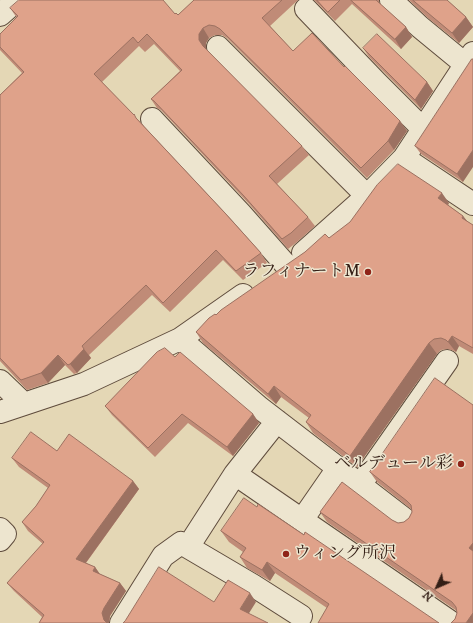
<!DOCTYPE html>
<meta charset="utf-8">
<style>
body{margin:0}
#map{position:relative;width:473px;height:623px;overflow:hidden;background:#e4d7b5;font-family:"IM FELL DW Pica",serif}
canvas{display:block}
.north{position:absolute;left:417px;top:567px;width:40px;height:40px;-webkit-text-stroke:3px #ede5cf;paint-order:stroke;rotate:225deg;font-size:11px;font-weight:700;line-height:16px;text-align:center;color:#331e15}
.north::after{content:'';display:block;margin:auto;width:14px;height:18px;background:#331e15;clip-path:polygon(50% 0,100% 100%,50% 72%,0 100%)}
</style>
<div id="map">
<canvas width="473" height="623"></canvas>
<div class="north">N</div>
</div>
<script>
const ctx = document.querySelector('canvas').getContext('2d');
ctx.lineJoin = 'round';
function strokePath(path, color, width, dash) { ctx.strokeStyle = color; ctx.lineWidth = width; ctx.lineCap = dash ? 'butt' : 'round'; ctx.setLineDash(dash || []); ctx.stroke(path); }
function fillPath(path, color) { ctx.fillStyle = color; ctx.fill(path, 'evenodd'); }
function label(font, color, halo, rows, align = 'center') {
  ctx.font = font + ' "IM FELL DW Pica","Noto Serif JP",serif'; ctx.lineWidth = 3; ctx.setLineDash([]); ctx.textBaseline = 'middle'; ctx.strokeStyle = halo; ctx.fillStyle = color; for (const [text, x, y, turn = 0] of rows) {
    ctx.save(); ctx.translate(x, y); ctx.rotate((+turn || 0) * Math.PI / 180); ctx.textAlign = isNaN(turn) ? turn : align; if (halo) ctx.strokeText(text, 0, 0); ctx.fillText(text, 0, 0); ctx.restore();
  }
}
const minor = new Path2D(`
 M391 0 420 27 465 64
 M306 9 376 82 423 129
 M0 15 17 0
 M218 47 367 196
 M152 119 241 214 286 265
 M404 158 473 204
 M303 253 367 196 404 158 473 53
 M180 339 260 408 407 521
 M0 381 24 404
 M0 412 84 384 180 339 243 295
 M235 474 452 623
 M360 485 447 361
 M302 520 338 468
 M0 529 5 534 0 540
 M188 547 235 474 277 421
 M121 623 163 556 181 543 254 586 301 616`);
strokePath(minor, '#5f4c3d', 24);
strokePath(minor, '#ede5cf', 22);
fillPath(new Path2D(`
 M194 0H298L270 26 293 51 344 67 400 121 407 131 394 150 367 178 227 38 222 35H215L209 38 206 43V50L302 146 309 155 277 184 308 217 315 226 297 242 288 249 250 205 161 110 157 108 151 99 180 71 154 44 145 52 139 46 102 82 139 121 261 253 267 263 243 280 223 260 170 312 152 295 89 355 91 358 77 373 74 374 65 365 48 383 27 390 0 361V95L22 73 0 50V34L17 18 10 8 175 14 178 15Z
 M314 0H379V3L406 27 412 37 401 49 352 4 335 21Z
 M409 0H447L466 17 473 27 459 43 428 18Z
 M363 48 427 82 433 91 421 109 369 57Z
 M472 59 463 182 421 154 415 146Z
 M449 203 448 205 463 216 467 221 473 225V354L459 346 456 352 454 351 448 349 441 350 437 354 357 467 313 433 306 422 309 418 281 397 276 404 203 343 196 332 216 315 329 238Z
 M473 405V623L455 619 457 613V611L327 522 320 512 392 520 398 523 404 522 409 518 412 512 411 509 377 482 370 472Z
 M105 406 253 414 259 423 233 456 188 423 155 457 112 415Z
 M57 451 133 481 139 489 86 563 95 567 100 574 120 583 126 591 110 616 109 623H39L42 617 14 591 7 583 43 544 28 531 22 522 36 506 48 488 19 467 12 458Z
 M257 507 304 535 437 623 327 608 275 573 270 581 247 568 240 557 243 552 229 542 221 531Z`), '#c08b77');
fillPath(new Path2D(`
 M466 17 473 27 459 43 452 33Z
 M406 27 412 37 401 49 395 39Z
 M203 28 209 38 206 43V50L203 46 199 40V34Z
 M427 82 433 91 421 109 415 100Z
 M400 121 407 131 394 150 388 141Z
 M473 150V167L463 182 457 174Z
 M442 193 449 203 446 209 438 198Z
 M463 216 471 226 462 218Z
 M452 336 459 346 456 352 448 342Z
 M429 343 437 354 357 467 350 456Z
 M84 349 91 358 77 373 70 364Z
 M58 355 65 365 48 383 41 373Z
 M274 386 281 397 276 404 268 394Z
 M253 414 259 423 233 456 227 447Z
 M133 481 139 489 82 568 76 559Z
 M473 543V554L469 548Z
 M267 562 275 573 270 581 262 570Z
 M95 567 101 576 93 571Z
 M120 583 126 591 110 616 109 623H106L104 620 102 613 104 608Z
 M250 593 256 602 246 618 240 609Z
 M473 613V623H466Z`), '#9c7161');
const building = new Path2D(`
 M19 0H163L175 14 176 13 178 15 194 0H282L262 18 293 51 312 33 344 67 345 66 400 121 388 141 361 168 220 29 215 26 209 25 203 28 199 34V40L203 46 302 146 269 176 308 217 291 233 282 239 244 196 154 101 151 99 182 70 147 34 138 43 133 37 94 74 134 115V114L136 118 225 213 261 253 236 271 216 250 163 303 146 285 82 346 84 349 70 364 68 365 58 355 41 373 21 380 0 358V95L24 72 0 47V34L18 16 10 8Z
 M317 0H340L328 12Z
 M351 0H376L406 27 395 39Z
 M413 0H447L466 17 452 33 422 8Z
 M377 34 427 82 415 100 363 48Z
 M472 59H473V150L457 174 415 146Z
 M398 164 442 193 438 198 463 216 462 218 473 225V348L452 336 448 342 446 340 441 338 434 339 429 343 350 456 306 422 311 415 274 386 268 394 196 332 209 318 215 314 216 315 221 310 305 252 325 234 329 238 350 222 377 185Z
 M165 348 175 357 180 352 253 414 227 447 182 414 148 448 105 406 157 352Z
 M435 378 473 405V543L469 548 473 551V613L466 623H451L455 619 457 613 456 607 452 602 320 512 342 482 392 520 398 523 404 522 409 518 412 512 411 505 407 501 370 472Z
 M31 432 57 451 69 434 133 481 76 559 95 567 93 571 120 583 104 608 102 613 104 620 107 623H39L44 615 7 583 44 542 22 522 36 506 50 485 12 458Z
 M244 498 257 507 258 504 304 535 305 532 439 623H318L329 604 267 562 262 570 240 557 246 548 221 531Z
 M159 567 214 602 228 580 250 593 240 609 268 623H123L125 621Z`);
fillPath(building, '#dfa28a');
strokePath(building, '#9c7161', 1);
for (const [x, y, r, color] of [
 [368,272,4,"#8f2418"],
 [461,464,4,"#8f2418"],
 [286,554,4,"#8f2418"]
]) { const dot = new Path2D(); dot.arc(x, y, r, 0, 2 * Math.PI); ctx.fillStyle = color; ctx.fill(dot); strokePath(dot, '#ede5cf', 1.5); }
label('17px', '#331e15', '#ede5cf', [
 ["ラフィナートM",360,272],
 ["ベルデュール彩",453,464],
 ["ウィング所沢",294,554,"left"]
], 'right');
</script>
